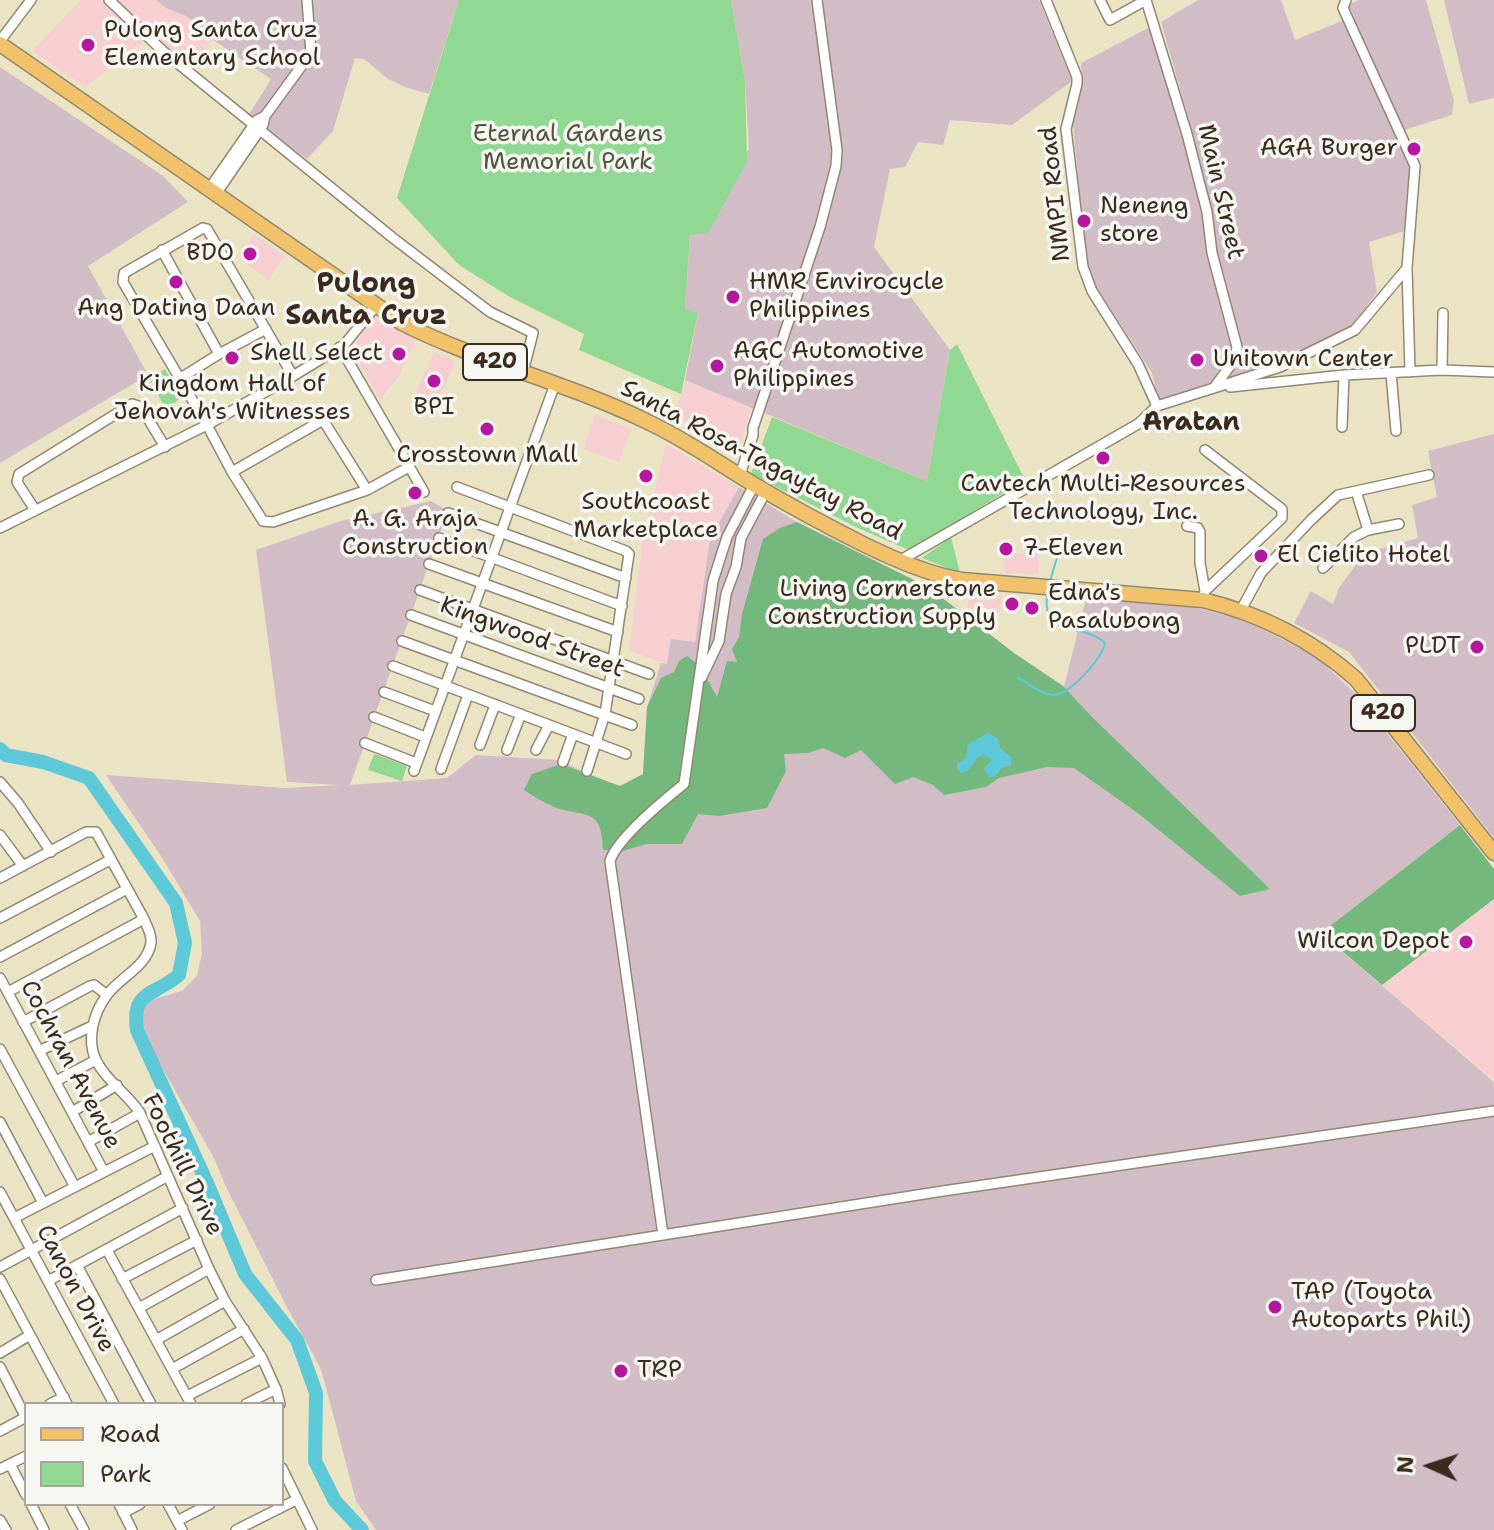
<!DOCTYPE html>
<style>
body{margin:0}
#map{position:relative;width:1494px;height:1530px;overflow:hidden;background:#eae4c5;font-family:"Shantell Sans",sans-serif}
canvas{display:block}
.legend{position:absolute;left:24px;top:1402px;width:260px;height:104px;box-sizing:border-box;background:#f6f6f2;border:2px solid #aba49d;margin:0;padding:10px 14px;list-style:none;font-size:24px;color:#3b2a1e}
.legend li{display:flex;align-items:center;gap:16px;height:40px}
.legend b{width:40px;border:2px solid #aba49d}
.north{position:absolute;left:1390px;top:1426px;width:80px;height:80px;-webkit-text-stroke:6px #f6f6f2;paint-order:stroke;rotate:273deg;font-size:22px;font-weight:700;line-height:32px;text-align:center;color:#3b2a1e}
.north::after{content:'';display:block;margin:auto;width:28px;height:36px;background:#3b2a1e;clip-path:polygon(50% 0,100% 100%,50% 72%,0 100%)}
</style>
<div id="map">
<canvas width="1494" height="1530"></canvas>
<ul class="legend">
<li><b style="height:10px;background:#f2c26a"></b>Road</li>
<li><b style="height:22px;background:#91d893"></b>Park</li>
</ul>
<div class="north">N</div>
</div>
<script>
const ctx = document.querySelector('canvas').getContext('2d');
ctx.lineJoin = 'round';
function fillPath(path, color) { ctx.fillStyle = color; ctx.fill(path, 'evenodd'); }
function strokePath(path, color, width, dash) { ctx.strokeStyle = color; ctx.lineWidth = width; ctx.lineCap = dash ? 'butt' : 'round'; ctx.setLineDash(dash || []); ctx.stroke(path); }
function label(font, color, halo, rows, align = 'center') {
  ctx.font = font + ' "Shantell Sans",sans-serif'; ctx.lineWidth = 7; ctx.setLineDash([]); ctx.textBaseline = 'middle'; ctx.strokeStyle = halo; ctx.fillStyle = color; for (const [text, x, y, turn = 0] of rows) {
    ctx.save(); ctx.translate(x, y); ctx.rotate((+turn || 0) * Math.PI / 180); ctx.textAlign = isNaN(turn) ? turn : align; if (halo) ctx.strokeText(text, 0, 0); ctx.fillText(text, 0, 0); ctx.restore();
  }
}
fillPath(new Path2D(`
 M81 0H105L146 39 85 87 32 51Z
 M112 0H156L166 8 186 16 213 40 192 73Z
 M254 234 285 256 269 280 238 258Z
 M375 317 416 340 399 376 380 400 351 349Z
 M434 352 456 361 433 410 412 400Z
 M685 380 752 408 737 453 675 415Z
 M595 415 632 429 619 462 583 449Z
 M666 444 739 487 710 539 695 642 667 664 629 651 643 539Z
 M1038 551 1039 574 1005 573 1003 555Z
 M970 592 1002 595 994 631 966 610Z
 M1494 899V1080L1382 985Z`), '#f7cfd2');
fillPath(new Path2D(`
 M156 0H459L429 94 405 87 388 79 364 59 355 58 333 131 307 159 248 116 271 79 206 35V32L186 16 166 8Z
 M731 0H1039L1072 81 1012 125 950 120 943 145 918 142 905 167 890 169 874 247 950 350 927 481 685 380 698 314 685 309 690 235 749 149 745 81Z
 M1198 0H1281L1295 40 1354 16 1348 5 1359 0H1426L1454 101 1452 115 1395 133 1410 167 1408 230 1369 242 1377 292 1351 328 1275 365 1158 400 1152 373 1095 285 1090 272 1083 230 1072 115 1082 89 1081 63 1150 27 1181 135 1192 131 1161 22Z
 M1444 0H1494V98L1469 104Z
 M0 67 163 176 188 202 88 266 148 375 0 463Z
 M1494 434V838L1349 652 1294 623 1311 591 1333 604 1339 588 1357 563 1373 551 1418 538 1412 505 1437 497 1428 451Z
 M739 487 797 522 928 587 1014 653 1064 686 1086 599 1188 606 1233 617 1262 629 1315 656 1355 693 1460 825 1321 933 1494 1082V1530H376L356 1501 321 1369 289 1311 227 1189 213 1156 157 1059 142 1023 143 1002 182 991 197 976 202 953 200 921 161 856 106 775 285 788 339 785 287 782 256 550 341 521 431 501 448 511 350 785 447 778 476 755 558 760 620 788 643 774 647 707 661 663 667 664 671 639 695 642 710 539Z`), '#d2bdc6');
fillPath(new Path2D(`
 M459 0H731L745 81 747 162 708 233 690 235 685 309 698 313 681 394 579 350 584 334 510 297 459 265 397 198Z
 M957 344 1025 480 909 550 858 528 751 474 772 417 927 481 950 350Z
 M165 369 182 398 165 408 149 378Z
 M951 537 960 573 922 558Z
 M374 754 407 766 402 781 368 770Z`), '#91d893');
fillPath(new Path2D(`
 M797 522 928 587 1014 653 1064 687 1091 716 1270 889 1240 896 1139 814 1074 768 1047 767 999 778 986 787 944 795 933 785 913 777 895 784 861 750 845 758 823 748 808 753 784 754 786 771 767 808 719 816 698 814 682 844H647L622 851 603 850C602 804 583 819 552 806 543 802 533 796 524 790L532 774 561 764 620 786 643 774 647 707 661 678 674 672 679 661 687 656 700 666 717 697 727 661 737 662 732 649 739 637 742 614 763 539 780 528Z
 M1460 825 1494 869V899L1382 985 1321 933Z`), '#74b87d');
fillPath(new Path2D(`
 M988 733 998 738 1000 748 1011 757V765L1002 768 995 776 990 778 984 769 992 760C978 750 976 760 970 769L961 773 957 769V764L966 758 968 744Z`), '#5dc8d7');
strokePath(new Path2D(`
 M1050 581 1059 551 1060 535
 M1018 678C1028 683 1041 694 1052 695 1068 697 1103 658 1105 643 1083 622 1042 639 1047 595`), '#5dc8d7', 2);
strokePath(new Path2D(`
 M0 749 6 755 43 762 89 778 176 903 185 943 179 975C154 996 131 990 137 1030L207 1183 245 1274 297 1340 316 1393 315 1461 335 1501 362 1530`), '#5dc8d7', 14);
const minor = new Path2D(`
 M109 0 164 52 393 238 490 312 533 333 523 372
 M1046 0 1077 77V84L1066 129 1083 267 1092 291 1138 364 1157 406
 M1100 0 1110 20 1146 0
 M1146 0 1187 134 1207 212 1212 253 1237 347 1235 359 1214 388
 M1346 0 1343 8 1415 166 1407 268 1410 372
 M0 41 31 0
 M209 189 257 120 265 116
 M216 194 263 125 265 116 311 53 307 0
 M162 250 219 354
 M340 347 424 492
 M1442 370 1443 313
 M1391 373 1396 431
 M293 376 207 229 203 228 124 273 123 282 207 425 232 472 263 521 273 522 367 490 409 467
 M179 379 219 354 266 329
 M1230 387 1344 375 1442 370 1494 372
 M1342 427 1344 375
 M232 472 323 420 367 490
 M740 475 753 435V428L820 227 836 166 837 150 817 0
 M457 487 626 551 629 554 605 714 587 771
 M1356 491 1368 530 1399 524
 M35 510 17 482 19 474 132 404 141 407 165 447
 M448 513 626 578
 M1187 526 1198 528 1200 532V563L1205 591
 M0 528 207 425 293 376 344 345 376 306
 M439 538 622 606
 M899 561 1138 424 1157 406 1280 367 1355 330 1407 268
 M429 564 618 632
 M1323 568 1354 537 1368 530
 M420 590 649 674
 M1203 600 1205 591 1282 518V509L1205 450
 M1241 610 1261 573 1311 520 1338 495 1429 475
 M411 615 639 699
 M402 641 632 725
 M393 666 626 754
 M702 677 719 641 726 594 736 567 741 538 766 491
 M384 692 435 711
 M374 717 425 737
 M365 743 416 763
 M480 745 495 705
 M507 750 521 714
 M536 750 549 725
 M563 762 573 734
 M441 769 468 695
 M414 771 555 384
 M0 782 18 803 51 852
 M0 835 23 866
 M0 878 86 832H96L144 919C147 927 152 934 151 943 147 967 120 977 107 995 94 1012 86 1039 96 1060 106 1081 128 1094 140 1113L209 1269 225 1301 262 1358 276 1389 280 1404
 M0 918 110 860
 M0 957 127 889
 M0 978 104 1172
 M8 992 144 919
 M23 1022 90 986 94 985 107 995
 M0 1049 75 1187
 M39 1051 92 1026
 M56 1081 96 1060
 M72 1112 117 1085
 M0 1122 43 1203
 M88 1142 140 1113
 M0 1192 114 1404
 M14 1218 155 1146
 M663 1235 610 861C617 839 664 800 684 784L713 581 727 537 754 485
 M107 1250 191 1404
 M77 1265 151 1404
 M0 1267 168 1176
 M0 1279 67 1404
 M122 1279 197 1240
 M376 1280 943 1191 1494 1111
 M48 1281 183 1208
 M139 1308 209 1269
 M156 1340 225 1301
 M0 1353 30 1335
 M0 1367 26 1418
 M172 1369 244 1329
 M187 1396 262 1358
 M50 1404 64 1397
 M246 1404 276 1389
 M0 1431 26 1417
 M10 1464 26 1495
 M282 1468 312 1530
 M0 1469 26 1456
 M31 1504 44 1530
 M70 1504 84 1530
 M119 1504 132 1530
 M168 1504 182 1530
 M123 1513 140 1504
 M0 1520 6 1530
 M177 1521 210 1504
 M236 1530 296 1500`);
const primary = new Path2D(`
 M0 44 402 323C483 364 573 384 654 425 689 442 720 464 753 484 790 506 827 526 865 545 896 560 928 574 962 580L1203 600C1261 614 1312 640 1356 679L1494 853`);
strokePath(minor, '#928772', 12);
strokePath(primary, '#928772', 17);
strokePath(minor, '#fff', 9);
strokePath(primary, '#f2c26a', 14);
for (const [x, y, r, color] of [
 [88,45,8,"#b5179e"],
 [1414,149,8,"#b5179e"],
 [1084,221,8,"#b5179e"],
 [250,254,8,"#b5179e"],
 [176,282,8,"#b5179e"],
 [733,297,8,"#b5179e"],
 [399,354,8,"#b5179e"],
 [232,358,8,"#b5179e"],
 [1197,360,8,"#b5179e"],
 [717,366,8,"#b5179e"],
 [434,381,8,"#b5179e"],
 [487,429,8,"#b5179e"],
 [1103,458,8,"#b5179e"],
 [646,476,8,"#b5179e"],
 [415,493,8,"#b5179e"],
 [1006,549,8,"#b5179e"],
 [1261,556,8,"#b5179e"],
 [1012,604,8,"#b5179e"],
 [1032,608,8,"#b5179e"],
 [1477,647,8,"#b5179e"],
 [1466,942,8,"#b5179e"],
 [1275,1307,8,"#b5179e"],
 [621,1371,8,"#b5179e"]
]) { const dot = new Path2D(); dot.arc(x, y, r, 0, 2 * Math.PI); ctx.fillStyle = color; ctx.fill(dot); strokePath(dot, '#f6f6f2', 3); }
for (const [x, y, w] of [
 [495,362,64],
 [1383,713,64]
]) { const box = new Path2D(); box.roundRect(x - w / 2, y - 18, w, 36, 6); ctx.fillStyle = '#f6f6f2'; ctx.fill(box); strokePath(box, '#3b2a1e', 2); }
label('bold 22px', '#3b2a1e', null, [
 ["420",495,362],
 ["420",1383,713]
]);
label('24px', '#3b2a1e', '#f6f6f2', [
 ["Pulong Santa Cruz",104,31],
 ["Elementary School",104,59],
 ["AGA Burger",1398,149,"right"],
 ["Neneng",1100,207],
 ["store",1100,235],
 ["BDO",234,254,"right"],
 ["HMR Envirocycle",749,283],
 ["Philippines",749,311],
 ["Ang Dating Daan",176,309,"center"],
 ["AGC Automotive",733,352],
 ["Philippines",733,380],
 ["Shell Select",383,354,"right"],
 ["Unitown Center",1213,360],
 ["Kingdom Hall of",232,385,"center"],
 ["Jehovah's Witnesses",232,413,"center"],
 ["BPI",434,408,"center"],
 ["Crosstown Mall",487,456,"center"],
 ["Cavtech Multi-Resources",1103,485,"center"],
 ["Technology, Inc.",1103,513,"center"],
 ["Southcoast",646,503,"center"],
 ["Marketplace",646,531,"center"],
 ["A. G. Araja",415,520,"center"],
 ["Construction",415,548,"center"],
 ["7-Eleven",1022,549],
 ["El Cielito Hotel",1277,556],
 ["Living Cornerstone",996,590,"right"],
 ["Construction Supply",996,618,"right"],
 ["Edna's",1048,594],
 ["Pasalubong",1048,622],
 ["PLDT",1461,647,"right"],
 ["Wilcon Depot",1450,942,"right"],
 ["TAP (Toyota",1291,1293],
 ["Autoparts Phil.)",1291,1321],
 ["TRP",637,1371]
], 'left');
label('24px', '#50563b', '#f6f6f2', [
 ["Eternal Gardens",568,135],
 ["Memorial Park",568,163]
]);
label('24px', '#3b2a1e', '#f6f6f2', [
 ["Main Street",1220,192,77],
 ["NMPI Road",1056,194,-96],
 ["Santa Rosa-Tagaytay Road",761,461,28],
 ["Kingwood Street",532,638,20],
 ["Cochran Avenue",70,1065,62],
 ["Foothill Drive",182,1165,64],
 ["Canon Drive",75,1289,62]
]);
label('bold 26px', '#3b2a1e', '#f6f6f2', [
 ["Aratan",1191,423]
]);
label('bold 28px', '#3b2a1e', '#f6f6f2', [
 ["Pulong",366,285],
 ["Santa Cruz",366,317]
]);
</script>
